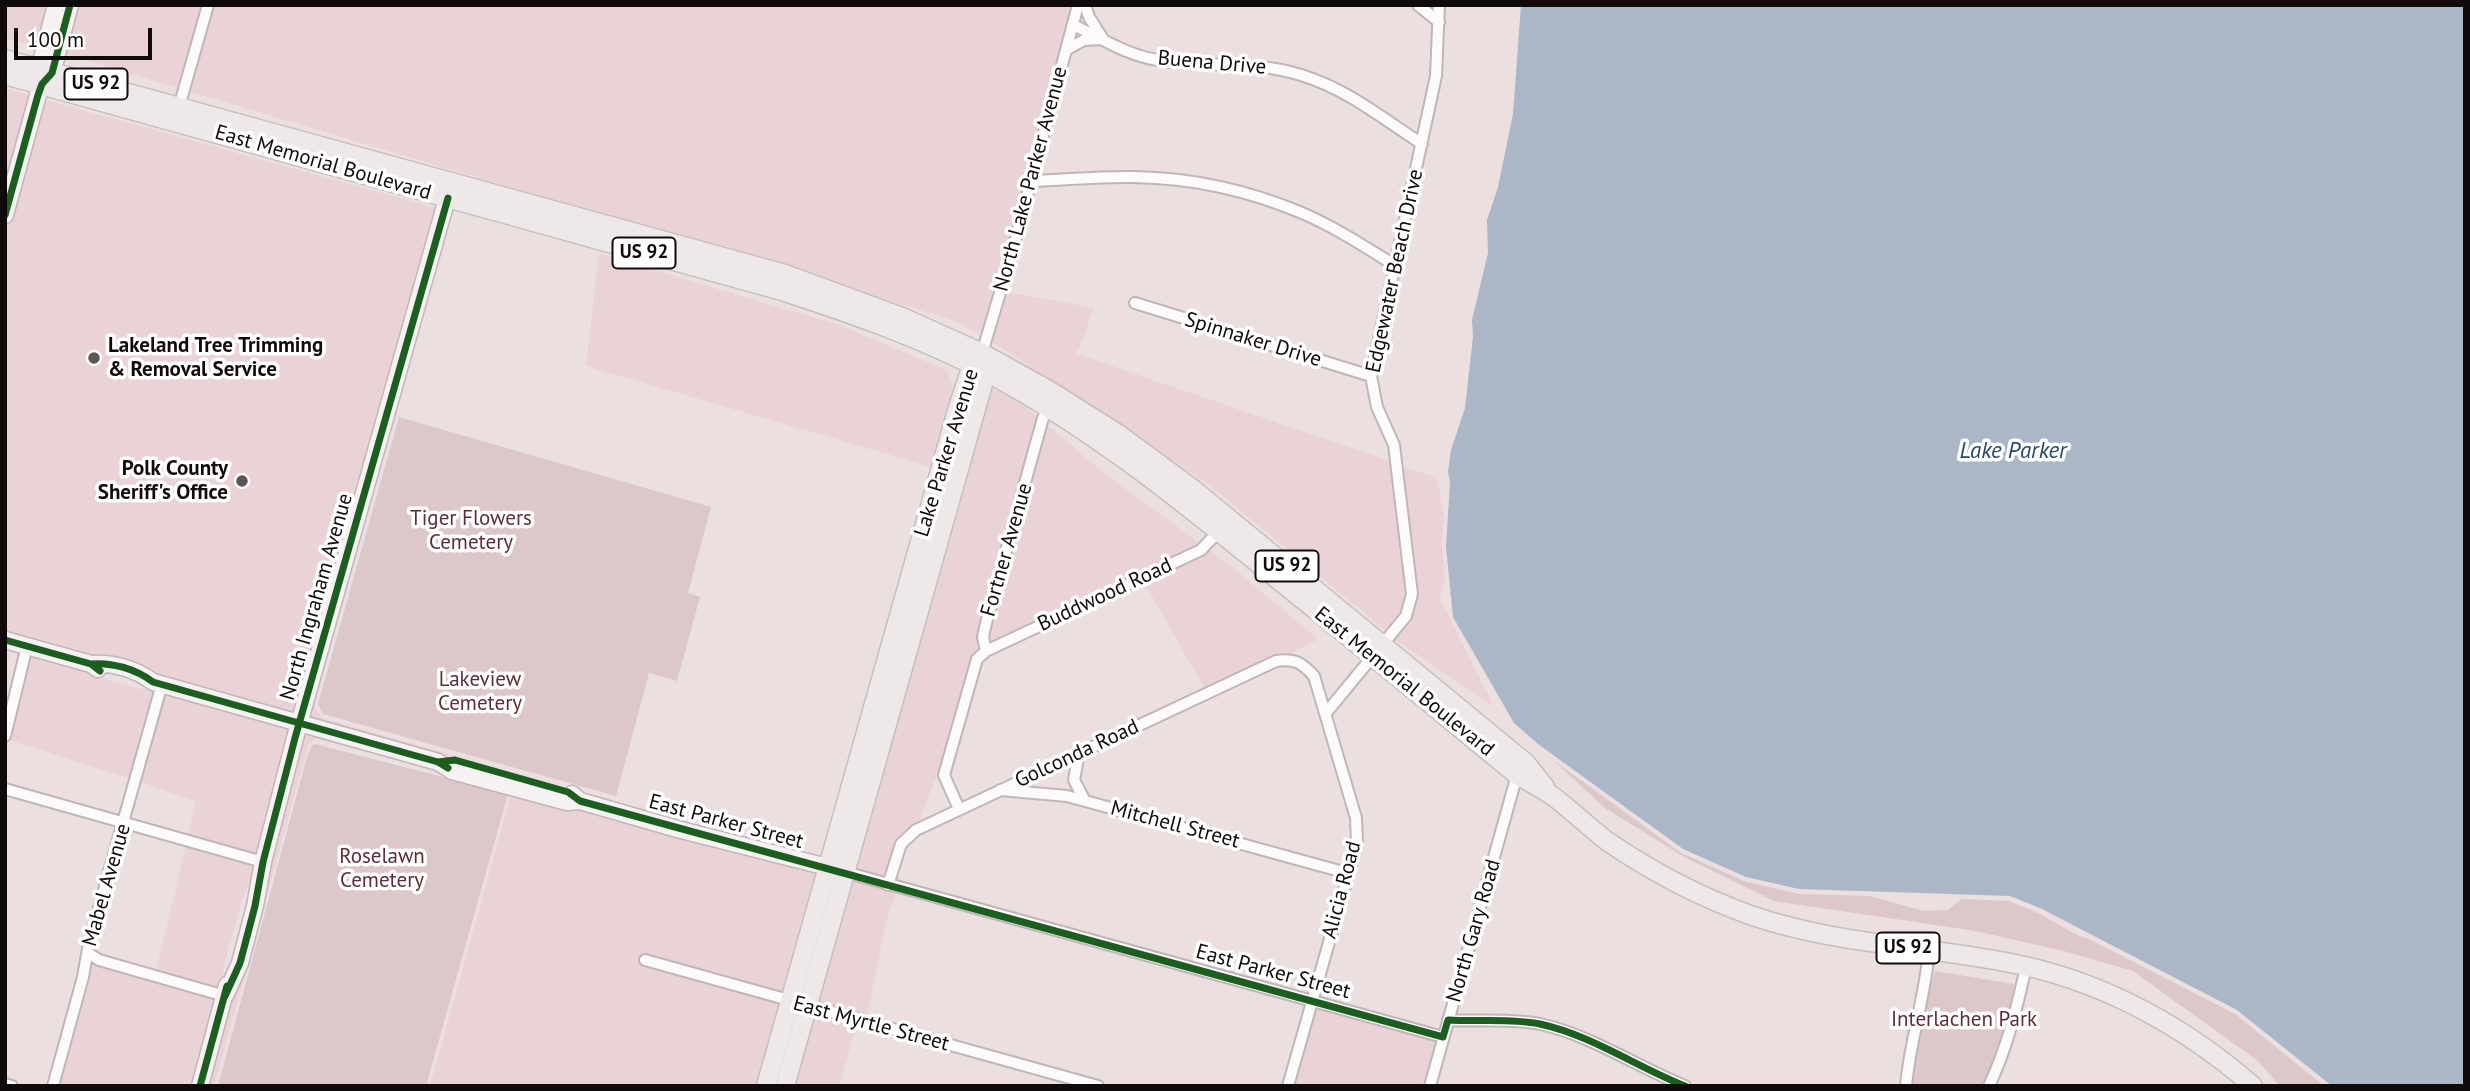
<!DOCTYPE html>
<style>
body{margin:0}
#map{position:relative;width:2470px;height:1091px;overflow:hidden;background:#ebdfe0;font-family:"PT Sans",sans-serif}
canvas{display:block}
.frame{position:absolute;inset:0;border:7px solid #110a0b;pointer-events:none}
.scale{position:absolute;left:14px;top:28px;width:138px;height:32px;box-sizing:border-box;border:4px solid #110a0b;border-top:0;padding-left:9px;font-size:21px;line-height:24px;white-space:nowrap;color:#110a0b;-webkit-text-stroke:5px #fff;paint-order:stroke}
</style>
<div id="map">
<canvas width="2470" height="1091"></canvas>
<div class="frame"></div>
<div class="scale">100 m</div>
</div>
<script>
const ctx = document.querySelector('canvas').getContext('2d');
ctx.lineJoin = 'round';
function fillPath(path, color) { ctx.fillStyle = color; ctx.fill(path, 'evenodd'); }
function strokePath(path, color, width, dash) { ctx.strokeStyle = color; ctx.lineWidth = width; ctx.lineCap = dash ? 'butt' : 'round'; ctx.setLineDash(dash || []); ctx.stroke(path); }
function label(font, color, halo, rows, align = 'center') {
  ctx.font = font + ' "PT Sans",sans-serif'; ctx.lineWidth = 7; ctx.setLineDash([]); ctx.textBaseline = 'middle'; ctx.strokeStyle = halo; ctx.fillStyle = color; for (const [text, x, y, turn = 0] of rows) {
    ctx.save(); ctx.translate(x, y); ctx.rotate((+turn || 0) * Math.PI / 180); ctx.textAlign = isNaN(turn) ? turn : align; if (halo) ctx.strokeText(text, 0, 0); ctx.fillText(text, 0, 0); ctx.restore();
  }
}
fillPath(new Path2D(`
 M5 5H51L40 47 5 38Z
 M75 5H203L179 88 62 53Z
 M213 5H1073L1007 255 982 336 956 321 188 91Z
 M5 88 33 96 5 197Z
 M42 99 440 209 296 717 5 634V233Z
 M599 254 839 325 947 370 953 389V406L935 468 586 366Z
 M1006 292 1094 308 1077 354 1392 462 1407 595 1402 613 1386 631 1208 484 991 341Z
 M987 387 1014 397 1038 418 980 650 972 658 969 667 943 756 919 823 905 832 897 841 885 879 851 869Z
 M1046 424 1104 473 1201 544 989 644 988 636 991 624Z
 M388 427 391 428 314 705 322 718 453 755 440 756 306 719Z
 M1402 466 1437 478 1444 515 1442 547 1445 579 1440 599 1494 707 1393 638 1410 617 1416 595Z
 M1209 550 1227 563 1318 639 1290 654 1275 656 1204 688 1144 582 1202 555Z
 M30 652 89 669 101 678 140 689 156 688 131 779 9 740Z
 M165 691 293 727 259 855 188 835 196 801 140 782Z
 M303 730 433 766 447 773 317 739 309 743 214 1086H205Z
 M512 792 579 806 822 873 787 995 642 953 639 963 784 1006 761 1086H430Z
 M186 846 256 866 241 904 225 960 221 989 156 971Z
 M848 879 896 893 887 919 867 1017 813 1003Z
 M91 962 219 999 195 1086H58Z
 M1314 1008 1437 1041 1425 1086H1293Z
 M811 1013 856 1025 840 1084 845 1086H790Z`), '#ead3d7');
fillPath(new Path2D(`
 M399 417 711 507 688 593 700 597 677 681 649 673 616 796 323 714 318 704Z
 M315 744 508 794 426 1086H218L307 757 312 745Z
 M1553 760 1681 853 1744 881 1799 894 1869 896 1924 911 1948 910 1961 899 2009 901 2038 913 2079 936 2087 938 2235 1014 2324 1086H2280L2258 1061 2133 971 2064 951 1976 931 1774 901 1684 857 1605 808Z
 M1935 971 2014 984 2007 1025 1984 1086H1909L1922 1016Z`), '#dcc7c9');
fillPath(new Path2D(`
 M1521 5H2465V1086H2332L2237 1010 2040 908 2010 896 1799 889 1746 877 1683 849 1538 744 1514 723 1453 617 1446 547 1450 482 1448 472 1451 450 1465 408 1473 337 1472 320 1488 253 1487 220 1498 187 1513 114Z`), '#abb6c6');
const street = new Path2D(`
 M1085 5 1089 17 1103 39
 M1418 5 1439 22
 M1073 25C1101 38 1126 55 1157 60 1205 68 1254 60 1301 75 1347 89 1382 118 1422 144
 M1066 50 1084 40 1101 39
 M179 107 208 5
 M1032 181C1066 180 1100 176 1134 177 1191 178 1250 191 1302 213 1335 227 1365 247 1396 266
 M1135 303 1371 376
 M982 353 1011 256 1078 5
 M986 651 983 637 986 623 1043 418 1049 408
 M1326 713 1406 616 1412 594 1394 445 1377 407 1371 376 1436 76 1439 5
 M5 736 27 646
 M1079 753 1074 780 1085 801
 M5 789 263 862
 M1000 790 1067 796 1347 873
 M959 809 944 775 977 659 986 651 1201 550 1219 531
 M845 872 1443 1037
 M888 885 901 844 916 830 1276 661C1295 658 1302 663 1314 676L1356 818 1357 844 1288 1086
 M88 953 99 960 225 996
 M645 960 1098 1086
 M1448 1020C1479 1022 1509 1018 1540 1024 1591 1035 1637 1067 1685 1086
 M5 1084 12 1086
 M53 1086 83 977 89 943 162 684
 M1430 1086 1517 775
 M1906 1086C1910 1040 1925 997 1929 951
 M1989 1086C2007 1048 2017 1007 2026 967`);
const secondary = new Path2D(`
 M39 79V69L56 5
 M5 215 38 95 42 84 52 73 70 5
 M5 640 91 664 98 669
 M91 664C112 662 136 669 153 682L438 762 452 771 567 802 580 801
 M572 794 580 801 681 830 839 870
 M225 996 240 963 255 906 263 862 295 738 450 188
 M200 1086 227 985`);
const primary = new Path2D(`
 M5 59 785 274 902 317 982 353 1047 389 1117 433 1193 489 1526 763 1545 787
 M5 75 782 291C852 314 922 338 988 373 1093 429 1184 503 1276 578 1357 643 1437 709 1517 775 1529 782 1543 789 1554 797 1572 811 1589 827 1607 841 1652 872 1702 898 1753 916 1841 946 1935 946 2025 966 2109 985 2188 1029 2253 1086
 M766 1086 958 407 972 365 978 357
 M785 1086 983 384 987 372 984 363`);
strokePath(street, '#c0b6b7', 14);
strokePath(secondary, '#c0b6b7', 19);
strokePath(primary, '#c4bebe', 21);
strokePath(street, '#fcfafa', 10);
strokePath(secondary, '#f6f1f2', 16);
strokePath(primary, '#efe8e9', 18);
strokePath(new Path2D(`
 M5 215 38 95 42 84 52 73 70 5
 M5 640 91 664 100 671
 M91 664C112 662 136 669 153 682L438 762 448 768
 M438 762 455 760 568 792 580 801 1443 1037 1448 1020C1479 1022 1509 1018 1540 1024 1591 1035 1637 1067 1685 1086
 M225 996 240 963 255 906 263 862 295 738 448 198
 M200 1086 227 986`), '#1b5e20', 7);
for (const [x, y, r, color] of [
 [94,358,7,"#5d5556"],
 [242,481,7,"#5d5556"]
]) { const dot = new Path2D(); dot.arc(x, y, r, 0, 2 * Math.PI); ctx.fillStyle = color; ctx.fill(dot); strokePath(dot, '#fff', 2.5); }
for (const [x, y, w] of [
 [96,84,63],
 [644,253,63],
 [1287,566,63],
 [1908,948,63]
]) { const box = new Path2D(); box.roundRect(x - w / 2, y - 15.5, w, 31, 5); ctx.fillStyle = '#fff'; ctx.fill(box); strokePath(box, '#110a0b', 2); }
label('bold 19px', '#110a0b', null, [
 ["US 92",96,84],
 ["US 92",644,253],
 ["US 92",1287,566],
 ["US 92",1908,948]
]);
label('21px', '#110a0b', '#fff', [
 ["Buena Drive",1212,63,5],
 ["East Memorial Boulevard",323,163,16],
 ["North Lake Parker Avenue",1031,179,-75],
 ["Edgewater Beach Drive",1395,271,-78],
 ["Spinnaker Drive",1253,340,17],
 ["Lake Parker Avenue",947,453,-73],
 ["Fortner Avenue",1007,550,-74],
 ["Buddwood Road",1105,595,-25],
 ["North Ingraham Avenue",317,597,-74],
 ["East Memorial Boulevard",1404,682,39],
 ["Golconda Road",1077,754,-25],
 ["East Parker Street",726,822,15],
 ["Mitchell Street",1175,825,15],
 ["Mabel Avenue",107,885,-74],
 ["Alicia Road",1342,890,-75],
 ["North Gary Road",1474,931,-74],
 ["East Parker Street",1273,972,15],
 ["East Myrtle Street",871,1024,15]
]);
label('bold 21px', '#110a0b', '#fff', [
 ["Lakeland Tree Trimming",108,346],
 ["& Removal Service",108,370],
 ["Polk County",228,469,"right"],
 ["Sheriff's Office",228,493,"right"]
], 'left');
label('21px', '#5d2d37', '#fff', [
 ["Tiger Flowers",471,519],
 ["Cemetery",471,543],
 ["Lakeview",480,680],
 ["Cemetery",480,704],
 ["Roselawn",382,857],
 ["Cemetery",382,881],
 ["Interlachen Park",1964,1020]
]);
label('italic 23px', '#25496a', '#fff', [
 ["Lake Parker",2013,451]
]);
</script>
